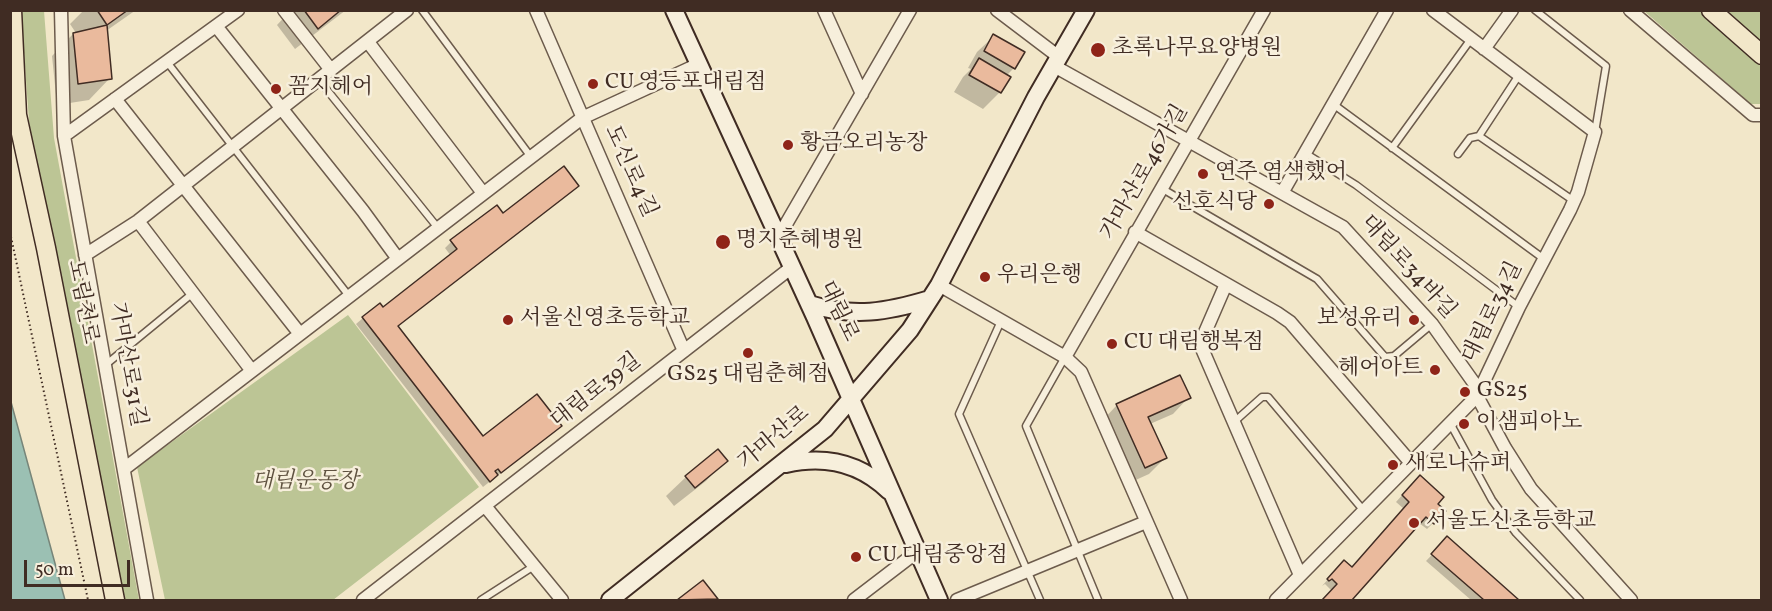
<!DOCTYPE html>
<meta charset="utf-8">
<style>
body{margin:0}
#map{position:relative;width:1772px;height:611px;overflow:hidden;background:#f2e7c9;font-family:Vollkorn,serif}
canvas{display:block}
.frame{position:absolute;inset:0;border:12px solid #402c23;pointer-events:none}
.scale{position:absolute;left:24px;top:560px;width:106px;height:27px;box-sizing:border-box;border:3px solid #402c23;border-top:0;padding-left:8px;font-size:18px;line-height:21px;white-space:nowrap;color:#402c23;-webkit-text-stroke:4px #f7efdc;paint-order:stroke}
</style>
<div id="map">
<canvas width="1772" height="611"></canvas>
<div class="frame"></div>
<div class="scale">50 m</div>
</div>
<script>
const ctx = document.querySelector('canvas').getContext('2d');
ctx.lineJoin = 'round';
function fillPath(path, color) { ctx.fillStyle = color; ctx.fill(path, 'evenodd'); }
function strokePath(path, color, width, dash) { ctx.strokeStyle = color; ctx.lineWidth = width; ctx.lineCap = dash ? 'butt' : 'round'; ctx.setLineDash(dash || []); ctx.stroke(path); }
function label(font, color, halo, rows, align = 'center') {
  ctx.font = font + ' Vollkorn,"Noto Serif KR",serif'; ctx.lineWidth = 5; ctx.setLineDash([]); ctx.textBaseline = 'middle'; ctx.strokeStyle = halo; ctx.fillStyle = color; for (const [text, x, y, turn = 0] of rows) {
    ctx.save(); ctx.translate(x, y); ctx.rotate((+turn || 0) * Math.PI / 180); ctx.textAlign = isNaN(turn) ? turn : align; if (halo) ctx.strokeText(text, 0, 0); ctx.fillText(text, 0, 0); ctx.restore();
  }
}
fillPath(new Path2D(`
 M21 11H44L54 138 139 600H120L36 166 29 121Z
 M1644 11H1761V104H1751Z
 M348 315 479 487 333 600H165L137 467Z`), '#bcc595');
const water = new Path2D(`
 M11 402 65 600H11Z`);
fillPath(water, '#9bc0b3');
strokePath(water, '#778579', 1.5);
fillPath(new Path2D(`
 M84 10H136L106 31 110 78 89 100 57 105 52 56 73 34 76 33 70 24Z
 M291 10H346L295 49 277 25Z
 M994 36 1014 68 1006 76 1009 77 1000 92 983 109 954 92 963 77 971 69 968 68 977 52Z
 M577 186 397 327 483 438 560 426 483 487 356 324 363 318 383 309 451 256 445 248 451 242 503 215Z
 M1189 397 1173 414 1150 424 1165 458 1149 474 1129 483 1101 422 1117 405Z
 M725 461 706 481 674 506 666 496 686 477Z
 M1413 483 1436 504 1433 523 1427 529 1419 523 1350 600H1324L1332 591 1325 584 1322 586 1338 568 1352 569 1404 509 1396 502Z
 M1447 539 1516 600H1471L1426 561Z
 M702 582 716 599 715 600H679Z`), '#0003');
const building = new Path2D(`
 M97 10H128L107 25Z
 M304 10H341L318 29Z
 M107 25 112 79 78 84 73 33Z
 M993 34 1025 52 1015 69 984 51Z
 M979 58 1011 77 1001 93 969 75Z
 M564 166 579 186 398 326 483 436 537 394 562 426 501 473 498 469 495 471 498 475 490 482 362 317 380 303 383 307 457 249 450 240 497 205 503 213Z
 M1180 375 1191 398 1148 417 1167 458 1145 468 1116 404Z
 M718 449 728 461 695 488 685 476Z
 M1420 475 1444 497 1438 504 1446 511 1434 524 1426 517 1352 600H1322L1337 584 1332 579 1329 581 1327 579 1344 560 1352 567 1409 502 1402 495Z
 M1447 536 1519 600H1484L1431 554Z
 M703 580 718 599 677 600Z`);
fillPath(building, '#eaba9d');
strokePath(building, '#402c23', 1.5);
const lane = new Path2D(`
 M422 10 531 157
 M1535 10 1606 66 1595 132
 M167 62 349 296
 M319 80 438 228
 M1333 104 1544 259
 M1479 136 1574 201
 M1392 148 1471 39
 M1305 153 1356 185 1519 307
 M1458 154 1470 138 1479 136 1519 75
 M1161 188 1317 279 1385 357 1394 356 1432 324
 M1001 321 959 414 1040 600
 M1065 357 1026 426 1098 600
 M109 362 193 293
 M1234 422 1262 397H1268L1364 511
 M1450 423 1492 500 1516 533 1580 600
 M481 600 534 566`);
const street = new Path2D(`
 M61 10 64 136 147 600
 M284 10 331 70
 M536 10 684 351
 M824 10 862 94
 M997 10 1059 57
 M1630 10 1753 115H1762
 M216 26 363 211 398 259
 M368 42 483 193
 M1484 49 1512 10
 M1054 66 1343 227 1432 324 1474 383 1477 396 1505 448 1531 489 1631 600
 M115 99 300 334
 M64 136 238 10
 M1282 193 1387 10
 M138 221 252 371
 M1135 232 1277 313 1290 322 1411 463
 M778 238 910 10
 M85 255 138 221 407 10
 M1226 284 1200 344 1300 575
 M939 285 1065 357 1081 372 1181 600
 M1065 357 1264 10
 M124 469 582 118 699 64
 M485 506 562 600
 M363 600 792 267
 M854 600 918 551
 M957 600 1146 522
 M1276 600 1477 396 1519 307 1570 210 1578 192 1595 132 1433 10`);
const secondary = new Path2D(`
 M674 10 815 317 939 600
 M809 304C854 318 887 312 930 299
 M786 464C825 455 860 463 889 491
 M610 600 825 429 910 330 939 285 1036 97 1086 10`);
const primary = new Path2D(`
 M12 10 17 115 46 248 115 600
 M1711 10 1762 55`);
strokePath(lane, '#6c5b4c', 9);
strokePath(street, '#6c5b4c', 15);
strokePath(secondary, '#402c23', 20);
strokePath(primary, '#402c23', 21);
strokePath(new Path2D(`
 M10 232 88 600`), '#402c23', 2, [1.5, 3]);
strokePath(lane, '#f7efdc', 6);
strokePath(street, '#f7efdc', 12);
strokePath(secondary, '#f7efdc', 16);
strokePath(primary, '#f2e7c9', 18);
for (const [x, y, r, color] of [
 [1098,50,8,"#8f2418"],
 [593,84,6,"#8f2418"],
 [276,89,6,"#8f2418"],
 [788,145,6,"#8f2418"],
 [1203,174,6,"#8f2418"],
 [1269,204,6,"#8f2418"],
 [723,242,8,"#8f2418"],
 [985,277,6,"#8f2418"],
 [508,320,6,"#8f2418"],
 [1414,320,6,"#8f2418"],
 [1112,344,6,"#8f2418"],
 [748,353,6,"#8f2418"],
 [1435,370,6,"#8f2418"],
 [1465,392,6,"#8f2418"],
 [1464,424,6,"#8f2418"],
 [1393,465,6,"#8f2418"],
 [1414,523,6,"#8f2418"],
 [856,557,6,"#8f2418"]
]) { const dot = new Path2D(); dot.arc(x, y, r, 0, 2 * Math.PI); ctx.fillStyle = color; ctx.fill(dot); strokePath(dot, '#f7efdc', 2); }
label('22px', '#402c23', '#f7efdc', [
 ["초록나무요양병원",1112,50],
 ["CU 영등포대림점",605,84],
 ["꼼지헤어",288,89],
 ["황금오리농장",800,145],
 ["연주 염색했어",1215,174],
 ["선호식당",1257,204,"right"],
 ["명지춘혜병원",736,242],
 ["우리은행",997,277],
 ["서울신영초등학교",520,320],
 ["보성유리",1402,320,"right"],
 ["CU 대림행복점",1124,344],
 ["헤어아트",1423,370,"right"],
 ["GS25 대림춘혜점",748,376,"center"],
 ["GS25",1477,392],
 ["이샘피아노",1476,424],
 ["새로나슈퍼",1405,465],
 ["서울도신초등학교",1426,523],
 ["CU 대림중앙점",868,557]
], 'left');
label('22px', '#402c23', '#f7efdc', [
 ["도신로4길",629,172,66],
 ["가마산로46가길",1146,173,-60],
 ["대림로34바길",1407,268,48],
 ["도림천로",81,302,79],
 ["대림로",837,312,65],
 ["대림로34길",1494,313,-64],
 ["가마산로31길",126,365,80],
 ["대림로39길",597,392,-38],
 ["가마산로",775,439,-40]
]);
label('italic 22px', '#5f5240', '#f7efdc', [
 ["대림운동장",305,483]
]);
</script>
